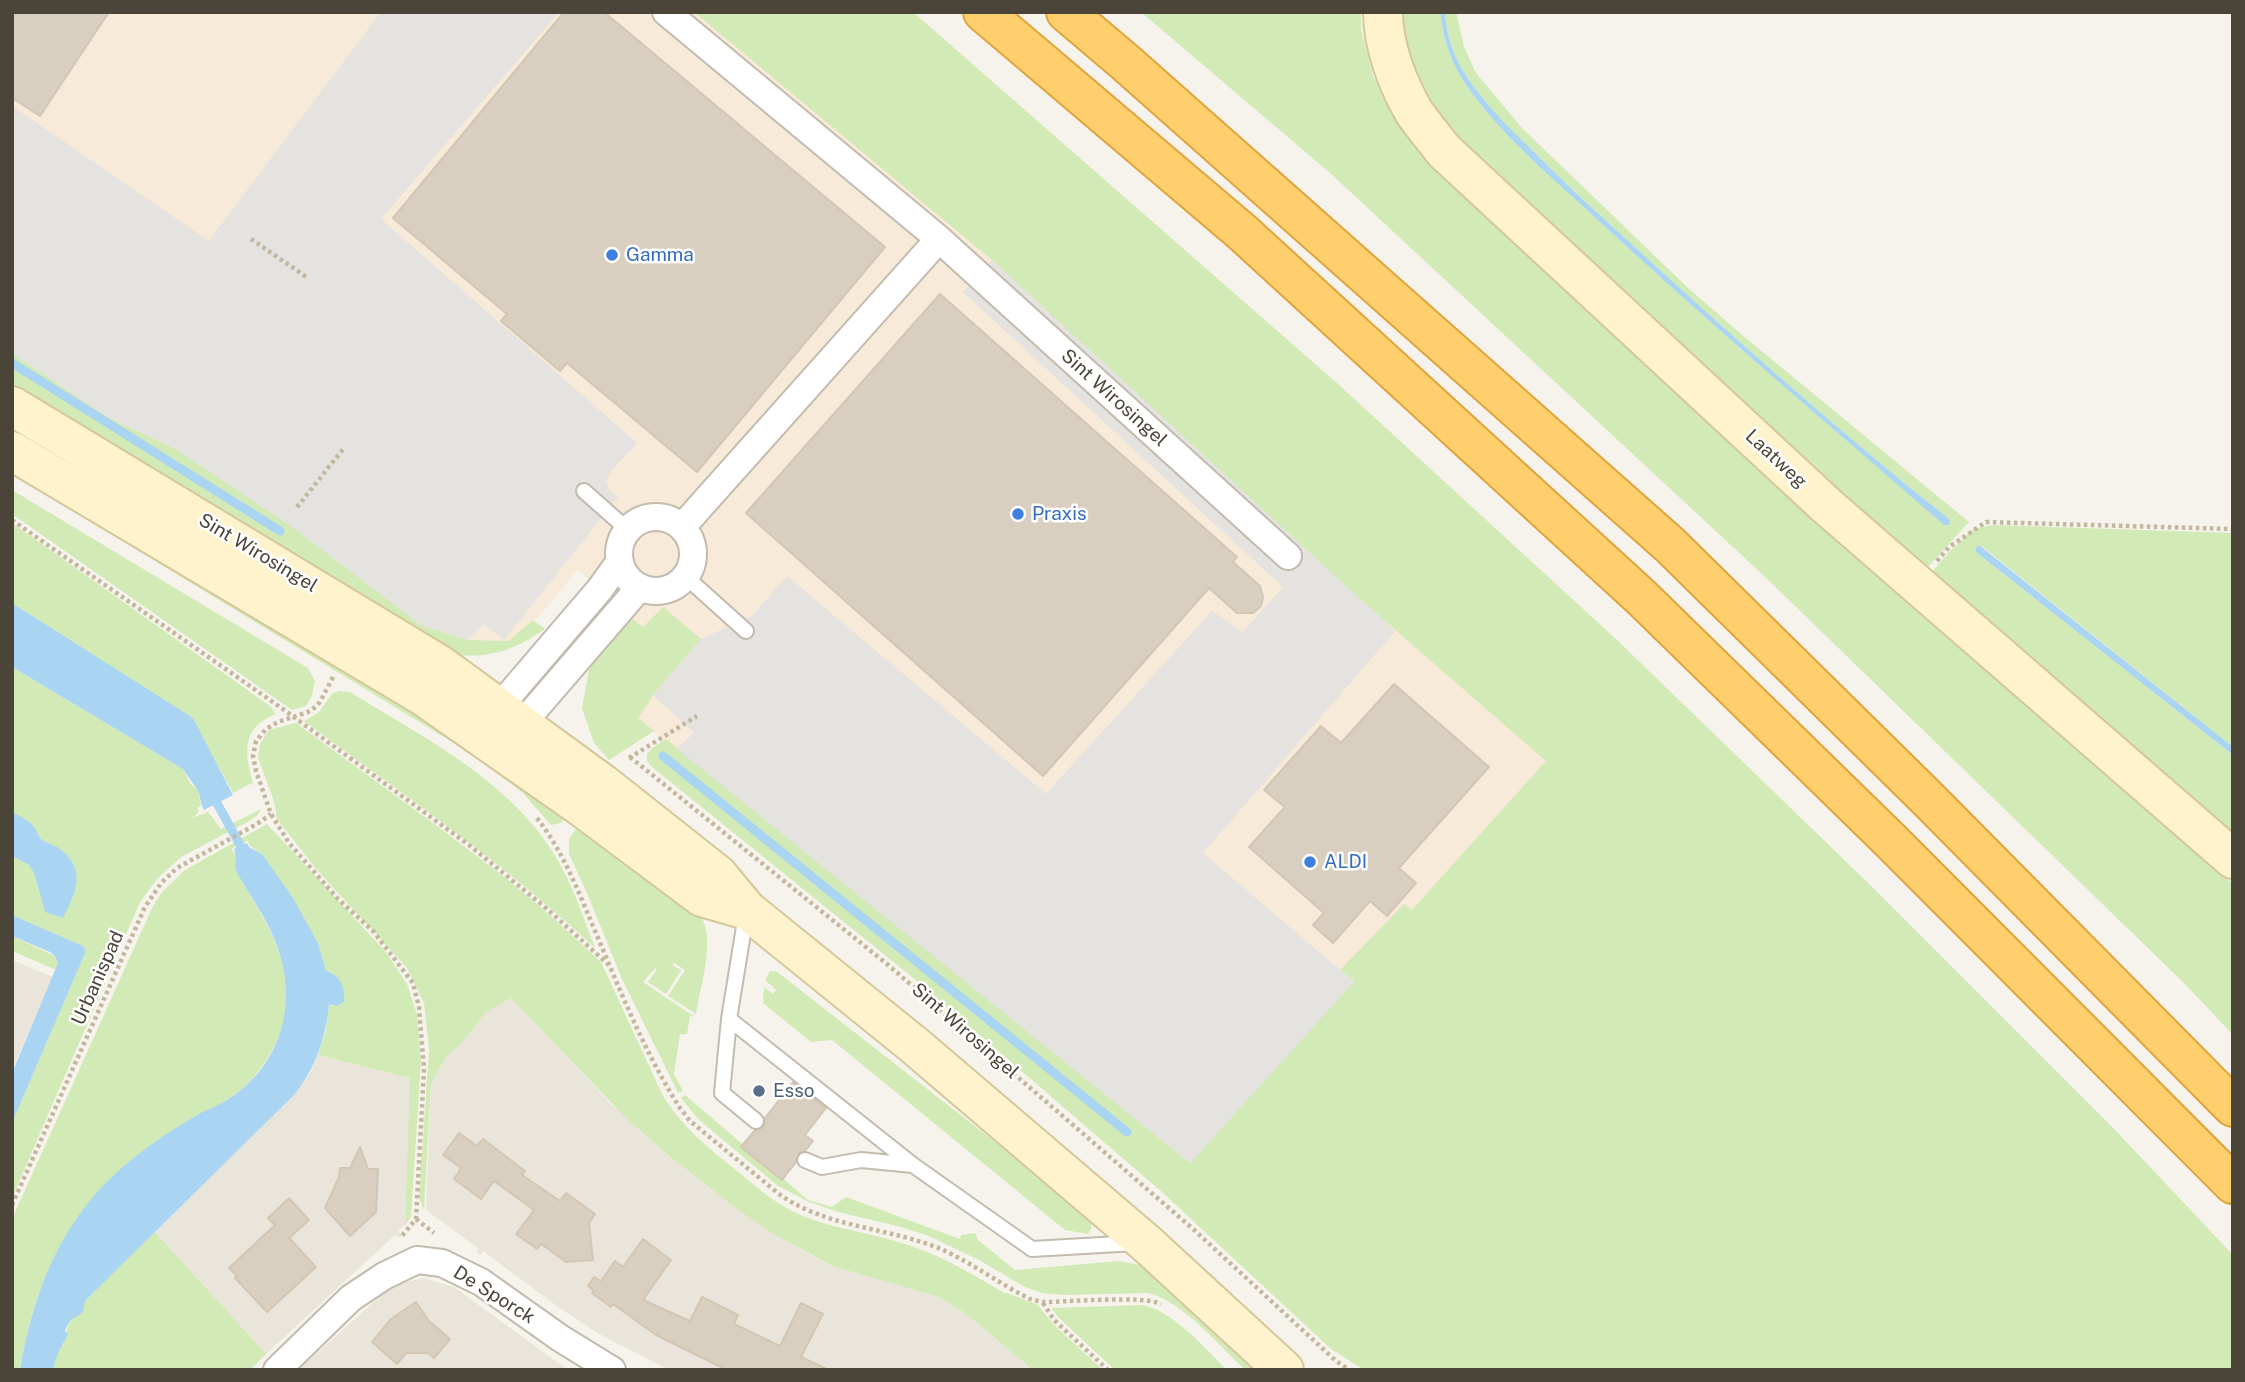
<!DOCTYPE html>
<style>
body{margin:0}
#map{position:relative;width:2245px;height:1382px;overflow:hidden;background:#f6f3ec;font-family:"Public Sans",sans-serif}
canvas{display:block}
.frame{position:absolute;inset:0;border:14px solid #4b4439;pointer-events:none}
</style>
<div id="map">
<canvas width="2245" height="1382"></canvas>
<div class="frame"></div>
</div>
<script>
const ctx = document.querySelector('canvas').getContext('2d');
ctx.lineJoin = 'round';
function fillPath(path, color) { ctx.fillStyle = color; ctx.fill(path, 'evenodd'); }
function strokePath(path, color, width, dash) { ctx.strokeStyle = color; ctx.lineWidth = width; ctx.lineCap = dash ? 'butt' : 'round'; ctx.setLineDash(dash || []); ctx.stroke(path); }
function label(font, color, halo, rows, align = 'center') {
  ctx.font = font + ' "Public Sans",sans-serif'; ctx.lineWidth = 5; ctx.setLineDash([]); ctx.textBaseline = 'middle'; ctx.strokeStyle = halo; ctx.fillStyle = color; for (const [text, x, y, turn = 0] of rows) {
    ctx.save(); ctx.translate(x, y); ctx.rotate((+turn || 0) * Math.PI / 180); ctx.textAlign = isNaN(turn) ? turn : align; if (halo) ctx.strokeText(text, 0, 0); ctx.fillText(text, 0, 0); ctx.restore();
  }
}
fillPath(new Path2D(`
 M12 960 53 977 12 1070Z
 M511 997 609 1102 668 1155 734 1207 803 1251 832 1266 939 1297 965 1313 1033 1370H669L601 1335 561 1309 483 1251 480 1255 476 1252 478 1248 426 1210 431 1084 446 1057 462 1043 486 1012Z
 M318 1055 411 1078 405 1225 398 1231 402 1235 399 1238 395 1235 266 1354 155 1232 295 1094 309 1075Z
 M423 1278 454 1287 568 1370H298L393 1285Z`), '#eae5da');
fillPath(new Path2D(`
 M12 12H753L1659 857 1192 1165 637 718 653 695 663 607 643 628 578 570 539 616 509 641 467 640 421 625 298 531 176 449 108 417 12 353Z`), '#f7ead8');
fillPath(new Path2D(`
 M694 12H913L1338 384 1617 640 1866 881 2117 1132 2233 1255V1370H1364L1331 1349 1162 1192 912 977 652 767 647 761V754L652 748 666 739 1190 1163 1354 981 1340 970 1404 904 1412 910 1546 761 1339 581 992 260Z
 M1141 12H1361V29L1373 76 1403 131 1549 276 2233 884V1035L2185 984 1762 574 1330 173Z
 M1399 12H1440C1443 35 1449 57 1461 77 1494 130 1555 180 1601 223 1712 326 1829 425 1944 524L1948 525 1949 519C1834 428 1724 329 1615 229 1587 203 1558 176 1531 149 1508 127 1484 104 1467 77 1454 58 1446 35 1445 12H1456L1464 47 1476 73 1523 129 1687 287 1741 334 1969 522 1926 569 1921 570 1504 190 1432 111 1407 61Z
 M12 353 108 417 176 449 298 531 421 625 467 640 508 641 533 620 545 629C514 650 492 658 454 655L12 388Z
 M12 460 571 810 561 823 551 825 523 793 467 751 12 474Z
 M12 490 308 668 315 681 312 695 306 706 292 710 12 514Z
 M12 523 270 706 276 714C239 728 245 756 254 786L252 783 233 793 192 718 12 603Z
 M1993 525 2233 533V747L1983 547 1979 545 1976 548V552L2233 755V842L1931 573 1949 552 1973 529Z
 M663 607 701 639 653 695 638 718 654 731 609 760 594 743 582 708 589 670 601 650 630 617 643 627Z
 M12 667 183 769 190 783 198 790 201 806 197 808 199 812 192 818 208 812 221 829 261 809 258 815 249 821 181 857 157 879 140 902 12 1198V1123L86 951 83 946 12 915V856L29 865 34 873 45 912 56 846 42 840 29 822 12 812Z
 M339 691 350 692C421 736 509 780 554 854 572 883 583 916 595 948 504 863 404 795 304 721L318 713 332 694Z
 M296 723 437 826 503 876 543 909 601 962 662 1094C682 1127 706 1146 736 1170 754 1185 771 1200 792 1211 824 1227 861 1231 895 1241 936 1252 971 1273 1006 1294L1007 1293 1038 1305 1053 1324 1103 1370H1033L965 1313 939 1297 832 1266 774 1234 734 1207 668 1155 623 1115 511 998 486 1012 462 1043 446 1057 431 1084 424 1211 419 1198 429 1049 424 1003 407 968 316 869 277 819 274 801 258 758 260 744 269 730Z
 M582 820 692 904C696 909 700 914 702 918 715 943 700 987 696 1014L668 996 685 970 674 963 672 965 681 970 666 994 648 982 657 969 655 968 643 982 695 1017 690 1016 687 1034H680L674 1074 683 1091 678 1093 622 979 587 893 569 854V839Z
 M267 824 385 951 407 984 417 1014 421 1061 411 1217 405 1225 410 1078 318 1055 326 1030 329 1004 334 1006 332 972 326 971 318 943 262 854 250 846 248 841 231 849 235 854C234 871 243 882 251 897 272 932 292 968 286 1011 280 1045 259 1078 230 1098 217 1107 202 1113 188 1121 163 1136 138 1153 116 1174 105 1183 97 1195 88 1206 47 1259 31 1304 20 1370H12V1219L153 906 162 892 185 870Z
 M12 936 55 956 58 963 56 970 12 951Z
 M770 971H776L1090 1216C1092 1223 1093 1228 1088 1234L1065 1230 832 1040 811 1042 763 1003 764 987 773 994 776 990 765 980Z
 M685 1095 808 1200 832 1207 846 1197 960 1239 961 1235 975 1233 978 1240 1015 1270 1119 1261 1145 1266 1260 1370H1245C1219 1345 1182 1301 1148 1293L1064 1295 1042 1293 1025 1287 979 1260 929 1236 897 1226 838 1212 807 1201 778 1186 698 1119 681 1098Z
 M155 1232 266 1354 250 1370H54L58 1349 63 1345 69 1323 85 1301Z
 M1142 1305C1174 1311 1204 1348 1227 1370H1115L1059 1318 1051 1308Z`), '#d2eab5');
fillPath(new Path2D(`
 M381 12H559L381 219 637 443 611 471 606 482 610 491 618 497 504 640 483 624 467 640 421 625 298 531 176 449 108 417 12 353V106L209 241Z
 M992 260 1395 631 1203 853 1354 982 1190 1163 677 749 694 733 653 695 701 639 753 615 787 576 1046 794 1212 611 1243 632 1283 587 963 292Z`), '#e5e3e0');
fillPath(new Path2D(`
 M1440 12H1445C1446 35 1454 58 1467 77 1484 103 1507 126 1530 148 1557 175 1585 202 1614 228 1723 328 1833 427 1949 519L1950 523 1948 525H1944C1829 425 1712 326 1601 223 1555 180 1494 130 1461 77 1449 57 1443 35 1440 12Z
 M1979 545 2233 747V755L1976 552V548Z
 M12 603 193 718 233 795 204 810C200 803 201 798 198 791 195 785 187 776 183 769L12 667Z
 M12 812C20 816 29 820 35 828 37 831 38 835 40 838 45 843 54 844 60 849 87 870 76 892 63 918L45 912 34 873 29 865 12 856Z
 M247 843 249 847 262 854 293 898 318 943 326 971C341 975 345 987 344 1002L337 1006 329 1004C326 1038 316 1067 295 1094L85 1301 83 1312C72 1321 72 1315 65 1331L68 1334C62 1347 55 1355 54 1370H20C32 1296 59 1226 115 1174 140 1151 168 1132 197 1115 208 1109 220 1105 230 1098 286 1061 300 993 272 934 265 918 255 903 246 888 243 882 238 876 236 870 234 863 237 856 234 849Z
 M12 915 83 946 86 951 12 1123V1073L58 963 55 956 50 952 12 936Z`), '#a9d4f2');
strokePath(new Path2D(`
 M12 363 280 531
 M663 756 1127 1132
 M213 796 245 854`), '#a9d4f2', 9);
const building = new Path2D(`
 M12 12H109L40 116 12 98Z
 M564 12H604L885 247 697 472 567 363 560 371 501 321 507 314 393 218Z
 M940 294 1237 557 1233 562 1260 586 1263 597 1261 606 1253 613H1237L1209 588 1043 776 746 513Z
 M1394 684 1489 767 1399 868 1416 883 1387 916 1370 901 1333 943 1313 925 1324 913 1249 847 1285 807 1264 790 1321 726 1341 743Z
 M793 1082 826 1108 805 1135 813 1141 805 1151 799 1153 796 1162 782 1180 741 1147 755 1130 764 1127 765 1118Z
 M459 1133 477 1146 483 1139 525 1171 522 1175 560 1201 566 1193 595 1214 589 1223 593 1260 566 1262 541 1244 537 1249 516 1234 534 1210 494 1181 481 1199 454 1179 461 1168 443 1155Z
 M360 1147 368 1169H378L376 1212 350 1236 325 1208 339 1177 340 1168H350Z
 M289 1198 309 1220 289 1238 316 1267 267 1312 235 1278 237 1276 229 1268 275 1225 268 1218Z
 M643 1239 671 1260 643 1300 690 1321 702 1297 738 1315 734 1324 780 1346 801 1303 823 1314 801 1357 829 1370H727L656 1335 613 1304 611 1307 592 1293 594 1291 588 1286 594 1277 601 1281 615 1261 623 1267Z
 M416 1302 429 1321 450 1339 434 1358 428 1353H406L397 1364 372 1342 391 1319Z`);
fillPath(building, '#d8cfc1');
strokePath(building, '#d3c7b4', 2);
const lane = new Path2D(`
 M584 491 628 530
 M686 577 746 631
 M746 915 729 1019 722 1093 756 1121
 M729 1019 913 1165 1032 1249 1136 1243
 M805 1160 822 1167 861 1160 913 1165`);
const street = new Path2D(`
 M666 12 939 239 1288 556
 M619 554a37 37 0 1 1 74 0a37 37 0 1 1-74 0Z
 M682 527 939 239
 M499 707 600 589 620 561
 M522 724 640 587
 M277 1370 351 1298 384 1276 417 1260 442 1263 481 1282 560 1338 612 1370`);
const secondary = new Path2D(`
 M1383 12C1383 45 1397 83 1414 112 1423 125 1434 138 1444 151L1827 506 2233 859
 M12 406 440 665 603 784 718 875 747 910 914 1045 1146 1243 1284 1370
 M12 451 423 696 583 808 702 897 747 910`);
const highway = new Path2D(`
 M983 12 1242 232 1641 597 1891 841 2233 1184
 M1066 12 1125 62 1670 545 1928 799 2233 1107`);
strokePath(lane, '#c2bbae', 18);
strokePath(street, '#c2bbae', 30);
strokePath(secondary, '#d6c79b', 42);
strokePath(highway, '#e0a43c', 42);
strokePath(new Path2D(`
 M251 239 308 278
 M297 507 344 448
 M12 520 280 707 469 845 546 908 609 965
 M1937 561 1949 547 1986 522 2233 529
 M333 677 320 702 311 711 278 722 266 729 256 741 253 756 256 771 271 814 289 843 338 899 373 931 413 983 419 1007 424 1069 416 1219 401 1237
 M630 757 887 964 1192 1228 1335 1360 1349 1370
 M629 758 697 716
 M537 818C565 854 580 896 598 938 622 995 646 1055 680 1108L690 1121 779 1194C826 1228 888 1227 941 1249 972 1263 1000 1284 1030 1299L1043 1302C1068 1302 1144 1295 1161 1304
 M12 1205 145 907 161 883 177 868 257 824 271 814
 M416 1219 434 1233
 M1043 1303 1054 1320 1108 1370`), '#c4b79f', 4.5, [3.5, 3.5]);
strokePath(lane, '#fff', 14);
strokePath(street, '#fff', 26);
strokePath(secondary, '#fff3cd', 38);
strokePath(highway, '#ffcf6e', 38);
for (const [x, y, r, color] of [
 [612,255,7,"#3f7fe0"],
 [1018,514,7,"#3f7fe0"],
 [1310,862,7,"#3f7fe0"],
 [759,1091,7,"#5c6f8a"]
]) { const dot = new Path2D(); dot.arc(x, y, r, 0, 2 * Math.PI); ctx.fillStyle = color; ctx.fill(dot); strokePath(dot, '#fff', 2.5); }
label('19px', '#366cbe', '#fff', [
 ["Gamma",626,255],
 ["Praxis",1032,514],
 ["ALDI",1324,862]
], 'left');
label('19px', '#4b4439', '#fff', [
 ["Sint Wirosingel",1114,398,42],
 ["Laatweg",1776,459,43],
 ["Sint Wirosingel",258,553,31],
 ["Urbanispad",98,978,-66],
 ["Sint Wirosingel",965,1031,41],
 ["De Sporck",494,1295,32]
]);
label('19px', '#4e5e75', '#fff', [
 ["Esso",773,1091]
], 'left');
</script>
